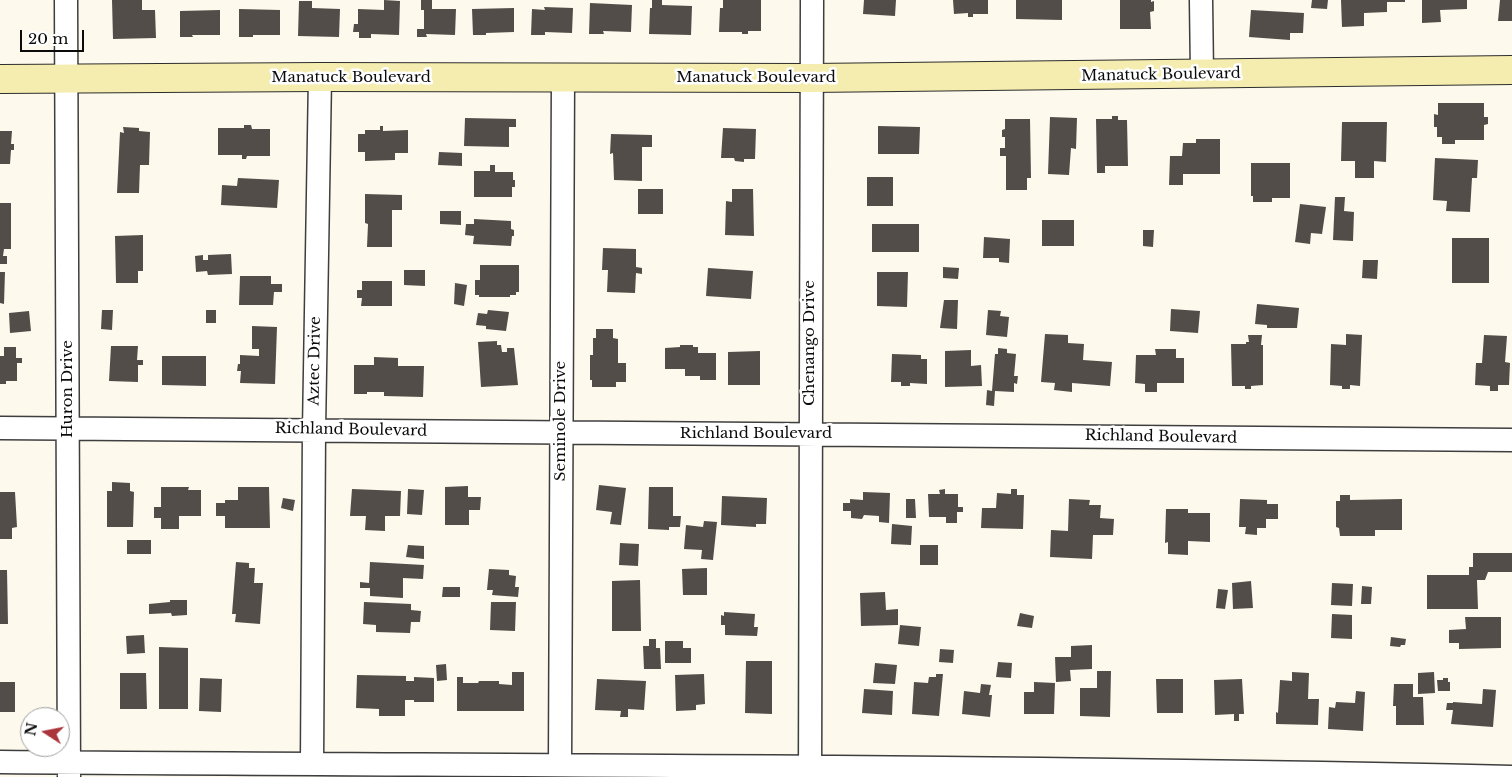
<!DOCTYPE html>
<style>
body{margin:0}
#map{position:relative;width:1512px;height:777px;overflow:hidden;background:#fdf9ec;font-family:"Libre Baskerville",serif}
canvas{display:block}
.north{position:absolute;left:20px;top:707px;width:50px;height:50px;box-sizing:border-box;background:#fff;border:1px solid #9d9d9d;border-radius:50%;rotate:281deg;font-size:14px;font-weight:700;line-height:20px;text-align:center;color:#0b0b0b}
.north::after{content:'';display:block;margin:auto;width:18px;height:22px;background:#aa353b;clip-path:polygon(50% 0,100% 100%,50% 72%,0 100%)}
.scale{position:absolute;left:20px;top:30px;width:64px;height:22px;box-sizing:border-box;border:2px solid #0b0b0b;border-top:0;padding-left:6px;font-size:15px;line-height:18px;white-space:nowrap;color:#0b0b0b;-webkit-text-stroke:4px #fff;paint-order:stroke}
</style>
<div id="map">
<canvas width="1512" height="777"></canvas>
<div class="north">N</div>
<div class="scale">20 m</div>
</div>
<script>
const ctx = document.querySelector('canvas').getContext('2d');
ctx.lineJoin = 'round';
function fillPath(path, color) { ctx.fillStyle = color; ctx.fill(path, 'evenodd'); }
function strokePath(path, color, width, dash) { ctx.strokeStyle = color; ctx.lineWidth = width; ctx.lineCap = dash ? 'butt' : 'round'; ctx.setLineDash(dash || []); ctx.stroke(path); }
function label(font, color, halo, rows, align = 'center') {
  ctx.font = font + ' "Libre Baskerville",serif'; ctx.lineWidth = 5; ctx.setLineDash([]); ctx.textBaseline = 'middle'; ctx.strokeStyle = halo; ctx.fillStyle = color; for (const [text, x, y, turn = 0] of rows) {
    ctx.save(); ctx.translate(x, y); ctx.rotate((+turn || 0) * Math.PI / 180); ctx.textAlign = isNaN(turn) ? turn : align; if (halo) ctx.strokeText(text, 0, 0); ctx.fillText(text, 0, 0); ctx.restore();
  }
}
fillPath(new Path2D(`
 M112 0H142V10H155L156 38 113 39Z
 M384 0 400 1 399 35 371 34V38H359V32H353L354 24H358V9L384 10Z
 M421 0H432V9H456L455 35 426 34 427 37H417V29H424V10H421Z
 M652 0H662V5L692 6 691 35 649 34 650 8H652Z
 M723 0H761V31H748V34H742V32H719L720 8H723Z
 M864 0H896L895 16 863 14Z
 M953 0H988V14H973V17H968V13L954 14Z
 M1016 0H1062V20L1016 19Z
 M1120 0H1151V2L1154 1V11L1150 12 1151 29H1120Z
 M1312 0H1328L1327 9 1311 8Z
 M1341 0H1405V2H1387V12L1364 13V26L1342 27Z
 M1422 0H1467V9L1440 10 1441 22 1422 23Z
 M1500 0H1512V21H1498Z
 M299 1H312V8L340 9 339 37 298 36Z
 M590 3 632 5 631 32 603 31 604 34H589Z
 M544 7 573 8 572 33 545 32V35H531L532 9 545 10Z
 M514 8V32L486 33V35H473L472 9Z
 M239 9 280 10V35H253V37H239Z
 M220 10V35H192L193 37H180V11Z
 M1251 10 1304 13 1303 33H1290V40L1249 37Z
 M1438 103H1484V117H1488V124L1484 125V140H1455V144H1442V137H1437V127H1434V114L1438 115Z
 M1112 116H1118V120H1127L1128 166H1105V173H1097L1096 119H1112Z
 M1050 117 1077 118 1076 149 1071 148 1069 175 1048 174Z
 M465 118 516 119V127H509V147L464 146Z
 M1005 119H1030L1031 178H1027V190H1006V156H1000V148H1005V137H1002V130L1005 129Z
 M1342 122H1387L1386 162 1374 161V178H1355V161H1341Z
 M244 125H251L252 129H270V156H247L246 159H242V155H218V128H244Z
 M380 126H383V131L408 130V153H395V160L365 161V152H358V134H365V130H380Z
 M878 126 920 127 919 154H878Z
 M123 127 139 128V131L150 132 149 165H140L139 193H117L120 132 124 133Z
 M723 128 756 129 755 159H744V162L735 161 734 158H721Z
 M0 131H12L11 144H14V150H11L10 164H0Z
 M611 134 652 135V147H642V181L614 180 613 153 610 154Z
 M1196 139H1220V174H1183V185H1169L1170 156H1182L1183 143H1196Z
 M439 152 462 153V166L438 165Z
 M1435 158 1478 160 1477 178H1472L1470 212 1446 211 1447 201 1433 200Z
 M1251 163H1290V198H1272V202H1253V196H1251Z
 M490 165H495V172H513V180H515V187H512V197H474V171H490Z
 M867 177H893V206H867Z
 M238 178 279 180 277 208 221 205 222 185 237 186Z
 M638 189H663V214H638Z
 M732 189H753L754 236 725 235 726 201 732 202Z
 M365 194 402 195V210H392V247H367L368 224 365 223Z
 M1335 197H1345L1344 211 1354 212 1353 241 1333 240Z
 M0 203H11V249H4L3 256H7V264H0Z
 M1300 204 1326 207 1322 234 1311 233 1310 244 1295 242Z
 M440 211H461V225L440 224Z
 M474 219 511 221V229L514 230V236H512L511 246 473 244 474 236 465 235 466 224H474Z
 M1042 220H1074V246H1042Z
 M872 224H919V252H872Z
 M1143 230H1154L1153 247 1143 246Z
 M143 235V271H138V283H116L115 236Z
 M984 237 1010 239 1009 263 999 262V258H983Z
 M1452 238H1489V283H1452Z
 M603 248 636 249V267L642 268V274L636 273 635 293 607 292 608 270H602Z
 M231 254 232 274 208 275 207 271 196 272 195 256 203 255V260H208V255Z
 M1363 260H1378L1377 279 1362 278Z
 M480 265H519V292H516V295H510V297H479V295H475V280H480Z
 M943 267 959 268 958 279 943 278Z
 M708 268 753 271 751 299 706 296Z
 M404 270H425V286L404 285Z
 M0 272H5L4 304 0 303Z
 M877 272H908L907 307 877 306Z
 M240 276H271V284H282V292H274L273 305H239Z
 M362 281H392V306H361L362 298H357V290H362Z
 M455 283 467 285 464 306 454 304Z
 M944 300H958L957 329 940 328Z
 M1257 304 1299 308 1297 328H1267V325L1255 324Z
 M1171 309 1200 311 1198 333 1170 331Z
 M102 310H113L112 330 101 329Z
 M206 310H216V323H206Z
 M488 310 509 312 506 331 486 329V326L476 325 478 313 487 314Z
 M988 310 1001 311 1000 316 1009 317 1007 337 986 335Z
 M29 311 31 331 10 333 9 313Z
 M252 326 277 327 275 384 240 383 241 371H237L238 364H240V355L259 356V349H252Z
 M596 329H613V338L618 339V363H626V382H616V387H592V380H590V355H593V338H596Z
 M1045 334 1068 335V343L1084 344 1083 360 1112 362 1110 386 1072 383V392L1054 390 1055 383 1041 382Z
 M1346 334 1362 335 1360 386 1350 385V389H1342V386L1330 385 1331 344 1346 345Z
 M1248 335H1262L1261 345H1263V385L1251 386V389H1245V386H1232L1231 344H1246V342H1249Z
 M1484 335 1507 336 1505 362 1510 363 1509 385H1498V391H1490V386L1475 385 1476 363H1482Z
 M497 341V345H501L502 352H507V348H514L518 385 481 387 478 342Z
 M680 345H693V347H698V353H716V380H700V376H685V369H665V348L680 347Z
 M111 346H138L137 360H143V365H138V382L109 381Z
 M4 347H16V358H22V363H17V381H6V384H0V356H4Z
 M998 348 1007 349V353L1016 354 1014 376H1018L1017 384 1014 383V392L995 391 994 406 986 405 987 390 992 391 995 354H998Z
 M1155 349H1176V358H1184V383H1157V392H1145V384L1135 383 1136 355H1156Z
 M971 350V366L981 365 982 386 945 387V351Z
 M760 351V385H728V352Z
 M892 354 921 355V359H927V384L910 383V386H901V382H891Z
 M162 356H206V386L162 385Z
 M374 357 398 358V366H424L423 397 384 396V392H367V394H354V365H374Z
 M112 482 130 483V491L134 492 133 527H107V491H112Z
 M599 485 626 488 621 525 610 524 612 512 596 510Z
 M468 486V497H481L480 510H469V525H445V487Z
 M161 487H189L188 490H201V516H179V529H161V518H154V507H161Z
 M238 487H269L270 528H225V516H216V503H225V500H238Z
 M649 487H673V516H681L680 527H669V530L648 529Z
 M352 489 401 491 400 516H385V531L365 530 366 516H350Z
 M408 489 424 490 422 515 407 514Z
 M945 489V494H958V507H963V512H957V523H946V517H929L928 494H940L939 490Z
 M1011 489H1017V495H1024L1023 529 981 528 982 508H996L997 493 1011 494Z
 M0 492H15L17 527 12 528V539H0Z
 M863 492 890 493 889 523 879 522V516L864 515 862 519 851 518V511H843V503H850V499L863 500Z
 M1340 495H1350V500L1402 499V530H1375V536H1340L1339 528 1336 527V501H1340Z
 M722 496 767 498 766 524H756V527L721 525Z
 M283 498 295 500 293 511 281 508Z
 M906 499H915L916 518H906Z
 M1069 499 1090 500 1089 505H1101L1100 518 1114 519 1113 535H1093L1092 559 1050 557 1051 530 1068 531Z
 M1240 499 1267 500V504H1278V519H1266V528H1257V535L1245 534 1246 527H1239Z
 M1166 509H1188V513H1210V542L1188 541V555L1168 554V542L1165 543Z
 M704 521 717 522 713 560 701 559 702 550 684 549 686 525 703 527Z
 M892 524 912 526 911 545 891 544Z
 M127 540H151V554H127Z
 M620 543 639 544 638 566 619 565Z
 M408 545 424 546V559L406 557Z
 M920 545H938V565H920Z
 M1473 553H1512V572H1488L1485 580H1477L1478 609H1427V575H1469V567H1473Z
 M236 562 249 563V568H255L254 583H263L260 624 235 622 236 614H232Z
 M370 562 424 565 423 579 403 578V598L370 596V588H360V582L369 583Z
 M707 568V595H683L682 569Z
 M489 569 509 570V575L516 576 515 587H519L518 597 492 595 493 590H487Z
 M0 570H7L8 624H0Z
 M640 580 641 631H612V581Z
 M1251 581 1253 608 1233 609 1232 583Z
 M1332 583 1353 584 1352 606 1331 605Z
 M1362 586 1372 587 1371 604H1361Z
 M443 587H460V597H442Z
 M1218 589 1228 590 1225 609 1216 608Z
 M885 592 886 610 898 609V625L861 626 860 593Z
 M170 600H187V615L172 616 171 613 149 614V604L170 602Z
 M364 602 411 604V610L421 611 420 622H411L410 633 376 632V625L363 624Z
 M491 602H516L515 631 490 630Z
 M724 612 755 614 754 627H758L757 636 725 635V625H721V615L724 616Z
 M1020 613 1034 616 1032 628 1017 626Z
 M1332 614 1352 615V639L1331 638Z
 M1465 617H1501V648L1459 649V643H1449V630L1466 629Z
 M900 625 921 627 919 646 898 644Z
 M144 635 145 653 127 654 126 636Z
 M1391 637 1406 639 1405 645H1401L1400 647 1390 646Z
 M649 639H656V648H660L661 669H644L643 646H649Z
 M665 641H683V648H691V663H665Z
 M1092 645V669L1070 670 1071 681 1056 682 1055 657H1071V646Z
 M159 647 188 648V709H159Z
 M940 649 954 650 953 663 939 662Z
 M746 661H772V714L745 713Z
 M998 662 1012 663 1011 678 996 677Z
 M875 663 897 665 895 684 873 683Z
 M446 664 447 680 437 681 436 665Z
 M1097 671H1111L1110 717 1080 716V688H1097Z
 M512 672H524V711H457V677H463V683H478L479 681H499V684L512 685Z
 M1292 672 1309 673 1308 699H1319L1318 725 1276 724V712L1278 713 1280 680 1292 681Z
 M1434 672 1435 693 1418 694V673Z
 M120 673H146L147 709H120Z
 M704 674 705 704 696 705V710L676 711 675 675Z
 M936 674H943L939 716 912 714 914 682 928 683 929 677H936Z
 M357 675 406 676V681H414V677L434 678V702H414V700H405V716H379V709L356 708Z
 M200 678 222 679 221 712 199 711Z
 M1443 678H1448V682H1450V691H1438L1437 680H1443Z
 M597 679 646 681 644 710 628 709V717H620L621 711 595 710Z
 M1156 679H1183V713H1157Z
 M1242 679 1244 714H1239V721H1234V714L1215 715 1214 680Z
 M0 682H15V712H0Z
 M1034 682 1055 683 1054 714H1024V692H1034Z
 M981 684 991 685 989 695H992L990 717 962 714 964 691 980 693Z
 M1394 684H1413V697H1423L1424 725H1396V706H1393Z
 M864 689 893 691 892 715 862 713Z
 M1483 689 1496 690 1493 727 1451 724 1453 710H1446L1447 703H1453V702L1482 704Z
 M1356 691 1365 692 1363 731 1328 729 1329 707 1335 708 1336 702 1355 703Z`), '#534d49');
const street = new Path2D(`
 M66 0 69 776
 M1201 0 1202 74
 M0 428 1512 440
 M0 762C504 766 1008 765 1512 777
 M312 764 314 430 320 77
 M560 765 563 78
 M810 777 812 0`);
const secondary = new Path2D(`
 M0 79 320 77 811 78 1512 70`);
strokePath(street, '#3e3e3e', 25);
strokePath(secondary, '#2d2d2d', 30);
strokePath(street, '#fff', 22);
strokePath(secondary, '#f5edaf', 28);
label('15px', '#0b0b0b', '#fff', [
 ["Manatuck Boulevard",1161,75,-1],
 ["Manatuck Boulevard",351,78],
 ["Manatuck Boulevard",756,78],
 ["Chenango Drive",810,343,-90],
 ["Aztec Drive",315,361,-89],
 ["Huron Drive",68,389,-90],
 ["Seminole Drive",561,421,-90],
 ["Richland Boulevard",351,430,1],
 ["Richland Boulevard",756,434],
 ["Richland Boulevard",1161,437,1]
]);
</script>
